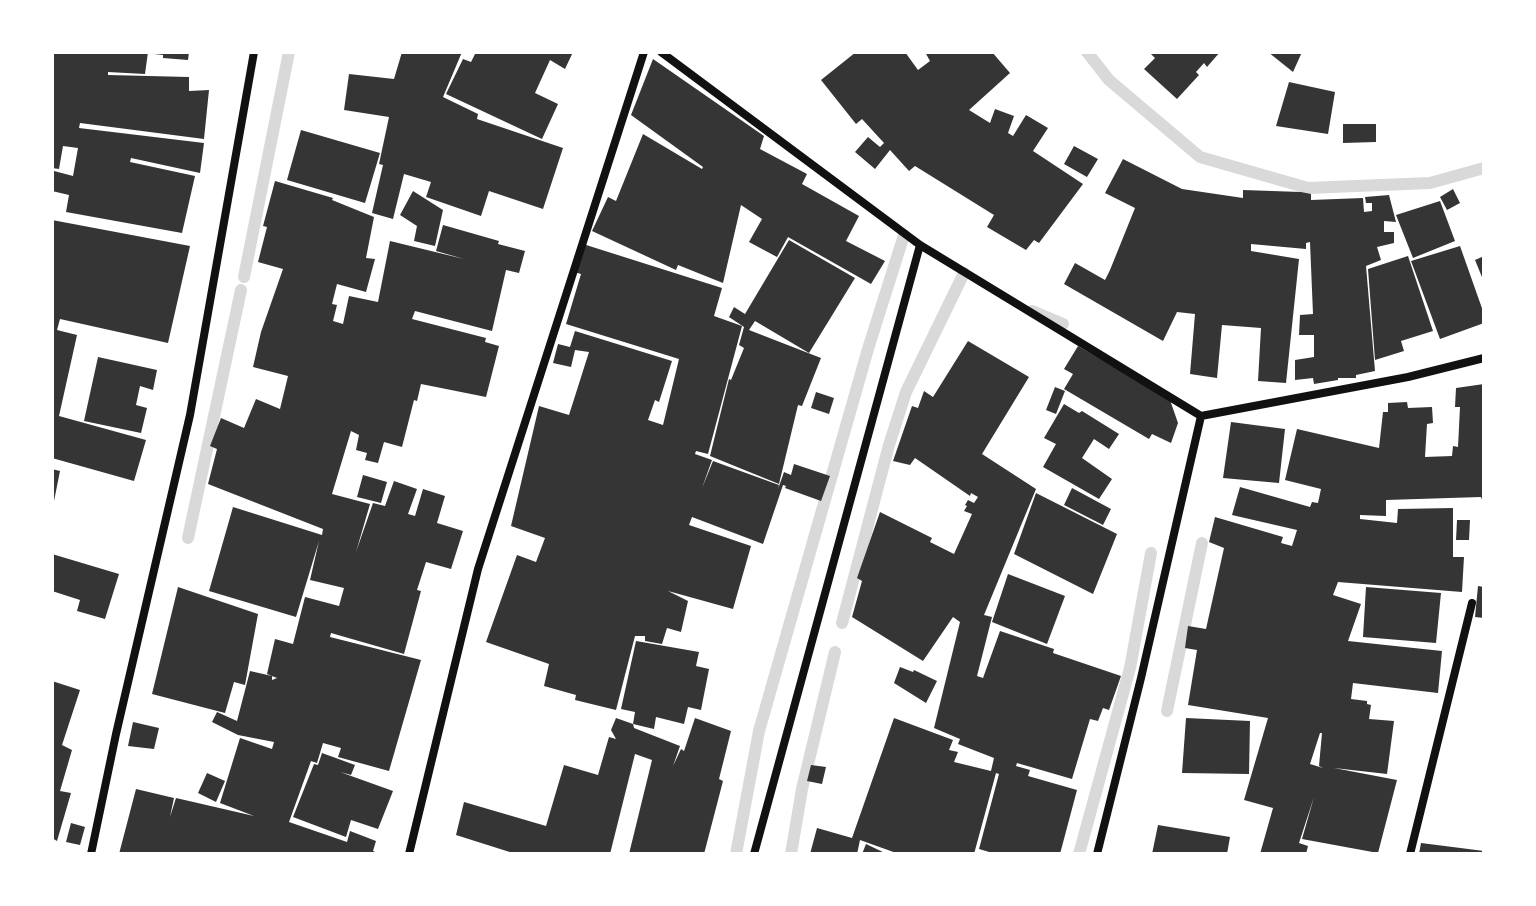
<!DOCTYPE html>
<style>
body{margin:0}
#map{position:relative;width:1536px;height:906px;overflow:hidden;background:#fff;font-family:Literata,serif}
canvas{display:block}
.frame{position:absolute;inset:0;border:54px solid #fff;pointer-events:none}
</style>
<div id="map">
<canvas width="1536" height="906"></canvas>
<div class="frame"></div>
</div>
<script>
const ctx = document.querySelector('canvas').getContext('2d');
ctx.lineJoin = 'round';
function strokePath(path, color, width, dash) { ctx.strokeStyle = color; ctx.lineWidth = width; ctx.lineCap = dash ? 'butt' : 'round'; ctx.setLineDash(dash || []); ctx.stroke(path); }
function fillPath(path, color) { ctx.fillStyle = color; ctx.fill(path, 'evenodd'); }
strokePath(new Path2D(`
 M1087 52 1109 80 1200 157 1308 188 1430 183 1484 168
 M244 277 289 52
 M1032 311 1063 324
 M188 538 241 290
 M842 623 889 445 906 392 964 273
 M1167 711 1202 543
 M736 854 759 731 868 349 904 235
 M791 854 802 789 835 652
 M1079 854 1130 668 1151 553`), '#d9d9d9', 12);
fillPath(new Path2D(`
 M52 52H148L145 74 108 72V75L189 77V91L209 90 204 139 80 123 79 128 204 143 200 173 131 158 130 162 195 176 182 233 66 212 69 195 52 191V178L54 171 73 176 78 148 63 146 59 169 52 168Z
 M155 52H189L188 60 163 58V55L154 54Z
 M402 52H462L443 97 478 114 477 119 563 148 543 209 489 191 481 216 426 197 431 182 404 174 393 219 372 213 383 165 379 164 389 117 344 110 349 74 394 79Z
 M476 52H573L565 69 550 60 535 93 558 104 542 139 446 94 463 59 471 62Z
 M856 52H905L918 70 930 61 925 52H992L1010 73 969 110 990 123 995 109 1014 116 1008 133 1013 136 1026 115 1048 128 1033 151 1083 184 1039 243 1034 240 1026 250 987 227 994 215 915 166 909 171 890 150 875 169 855 152 868 137 880 147 884 143 862 119 856 124 821 80Z
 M1149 52H1220L1207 67 1204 63 1196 72 1199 75 1177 99 1144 69 1155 58Z
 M1268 52H1302L1293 72Z
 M653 59 764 136 760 149 807 174 802 184 859 216 846 241 885 261 871 284 788 237 777 257 749 242 762 219 741 205 723 283 678 265 676 270 592 231 608 197 616 201 643 134 702 169 703 167 631 115Z
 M1289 82 1335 92 1328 134 1276 126Z
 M1343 124H1376V142L1343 143Z
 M301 130 380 153 365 203 287 180Z
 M1074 146 1098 159 1087 177 1064 164Z
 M1123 159 1182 189 1243 198V190L1301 192 1311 194V200L1363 198 1364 212 1372 211V203H1366L1365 197 1389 195 1396 222 1384 221V232H1394V243L1377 247 1381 260 1366 266 1375 371 1356 375V378H1338V380L1314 384 1313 378 1295 380V360L1314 357V335H1299L1300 315 1313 314 1310 242 1306 243V249L1251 244V251L1299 259 1286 383 1258 381 1261 328 1222 325 1217 378 1190 374 1195 314 1177 312 1163 341 1064 284 1075 263 1105 280 1110 270 1135 208 1105 193Z
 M275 181 333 198 332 200 374 217 366 258 375 259 366 292 337 284 332 304 337 305 333 321 343 324 349 296 378 302 390 241 464 259 436 251 443 225 499 241 498 244 525 251 519 273 506 270 492 331 415 311 412 319 486 338 485 342 499 346 486 397 421 384 417 401 414 400 402 447 384 442 378 463 365 460 367 453 356 450 359 435 351 431 332 494 370 504 356 552 373 503 385 506 394 481 417 489 408 514 415 516 423 489 445 496 437 523 463 531 451 569 426 562 417 590 421 591 404 654 331 633 330 637 421 660 389 771 338 757 341 748 323 743 317 763 311 761 289 822 347 842 350 831 376 841 373 851 380 854H119L136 789 174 798 170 817 176 798 254 816 220 803 240 738 272 749 274 742 238 735 212 722 217 712 237 721 250 671 272 676V680L277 678 267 674 275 639 293 644 305 597 339 606 344 588 310 580 319 541 296 617 209 591 233 507 322 535 323 529 208 484 217 449 210 446 221 418 244 428 256 399 280 409 288 376 253 367 261 332 283 269 258 262 267 227 263 226Z
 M1453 189 1460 203 1447 210 1440 197Z
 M413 191 443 210 435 246 414 241 417 226 400 215Z
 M1440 201 1455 241 1413 258 1396 215Z
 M52 220 190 246 168 343 60 319 57 330 77 335 59 416 146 440 134 481 52 458Z
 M789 240 855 278 809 353 755 321 749 330 821 358 802 406 798 405 779 484 710 456 729 379 731 380 744 348 739 345 744 327 729 317 734 307 745 314Z
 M583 244 722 288 714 316 742 326 708 454 696 451 695 454 712 460 702 488 713 461 779 485 778 489 784 472 791 475 794 464 830 476 821 501 785 488 786 486 783 485 763 544 692 517 689 525 751 546 733 609 668 591 688 601 681 632 667 628 662 644 645 641V636H635L616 710 575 700 576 695 544 686 549 664 486 642 517 555 536 562 545 538 511 526 539 406 569 415 589 352 575 350 571 367 553 363 558 344 570 347 575 331 672 361 659 402 655 400 648 420 663 425 679 359 566 324 581 274 574 272Z
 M1460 246 1484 314V323L1440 339 1411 261Z
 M1408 256 1433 331 1401 341 1404 351 1375 360 1368 269Z
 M1484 256V282L1475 260Z
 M968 341 1029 377 982 454 1036 489 984 615 992 617 977 676 983 678 1000 631 1054 649 1053 653 1121 676 1109 710 1103 708 1098 721 1090 719 1072 779 1017 763 1016 766 1030 770 1028 776 1077 790 1060 854H996L979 849 999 774 996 773 974 854H899L860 840 857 854H810L817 828 852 838 894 718 953 740 949 750 958 752 954 762 991 771 994 758 958 744 960 739 934 728 960 622 953 617 923 661 852 617 862 581 857 578 880 512 932 538 930 542 954 554 972 514 964 511 967 506 965 505 968 500 974 503 978 497 971 493 970 496 915 458 910 465 893 461 912 406 918 408 924 391 933 397Z
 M1078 346 1170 400 1178 423 1171 443 1152 434 1149 439 1064 389 1073 374 1064 369Z
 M98 357 157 370 153 390 140 386 136 405 147 408 141 433 84 421Z
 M1484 384V505L1481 497 1386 500V516L1360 515V519L1397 523 1398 509 1453 508V557H1464L1462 592 1338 582 1333 595 1361 604 1348 641 1442 651 1438 693 1353 683 1351 699 1367 701V704L1371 705 1369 719 1394 721 1387 774 1334 768 1397 780 1378 853 1302 839 1314 797 1299 843 1308 846 1306 854H1260L1273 808 1244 800 1268 718 1188 705 1197 650 1185 648 1188 626 1206 629 1224 548 1209 542 1215 517 1283 537 1281 543 1292 546 1297 530 1232 515 1240 487 1310 507 1312 502 1318 503 1321 489 1285 480 1297 429 1379 448 1383 412H1388V403L1407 402 1408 408 1432 407 1433 423 1427 424 1425 457 1452 456 1453 446 1458 447 1460 407H1455L1456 388ZM1320 733H1322L1319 766 1323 768 1310 764Z
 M1055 387 1065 391 1056 414 1046 410Z
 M816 392 834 398 829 414 811 408Z
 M1064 404 1079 413 1082 411 1119 434 1109 449 1094 439 1082 458 1112 479 1099 499 1043 467 1056 444 1044 438Z
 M1231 422 1285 429 1279 483 1223 478Z
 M52 469 60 471 53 506H52Z
 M363 475 387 482 381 503 357 497Z
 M1072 488 1111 509 1103 525 1064 505Z
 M1036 493 1117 534 1093 594 1014 554Z
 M1457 520H1470L1469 540H1456Z
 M52 554 119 574 105 619 77 611 80 600 52 591Z
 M1008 574 1065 596 1047 644 992 622Z
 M1478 586 1484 587V618L1475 617Z
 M178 587 258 614 245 685 234 682 225 713 152 694Z
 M1366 587 1441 593 1436 643 1363 637Z
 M636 641 699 652 696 666 709 669 701 710 688 707 684 724 656 717 654 729 633 724 634 728 680 746 673 766 681 749 684 751 695 718 731 731 719 779 723 781 704 854H629L652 760 635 754 610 854H516L456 835 464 802 546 826 564 765 598 775 609 737 616 739 611 730 616 718 633 724 635 712 621 709Z
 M900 667 913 672 914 670 937 681 926 703 894 683Z
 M52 681 80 690 62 745 72 750 60 791 71 793 57 841 52 838Z
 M1186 718 1250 721 1249 774 1182 773Z
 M133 722 159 728 154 749 128 746Z
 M322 753 355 765 351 775 340 772 393 791 378 829 351 820 346 837 293 817 314 764 318 765Z
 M811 765 826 767 822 784 807 781Z
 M207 773 225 781 216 802 198 793Z
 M71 823 85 827 80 845 66 842Z
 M1158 825 1230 837 1227 854H1152Z
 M1421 843 1484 851V854H1419Z
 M866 844 887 854H862Z`), '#353535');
strokePath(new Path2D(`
 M661 52 920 245 1201 416 1408 377 1484 358
 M91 854 116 734 190 415 254 52
 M409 854 478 569 644 52
 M754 854 920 245
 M1097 854 1141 678 1201 416
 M1410 854 1472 603`), '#111', 8);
</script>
